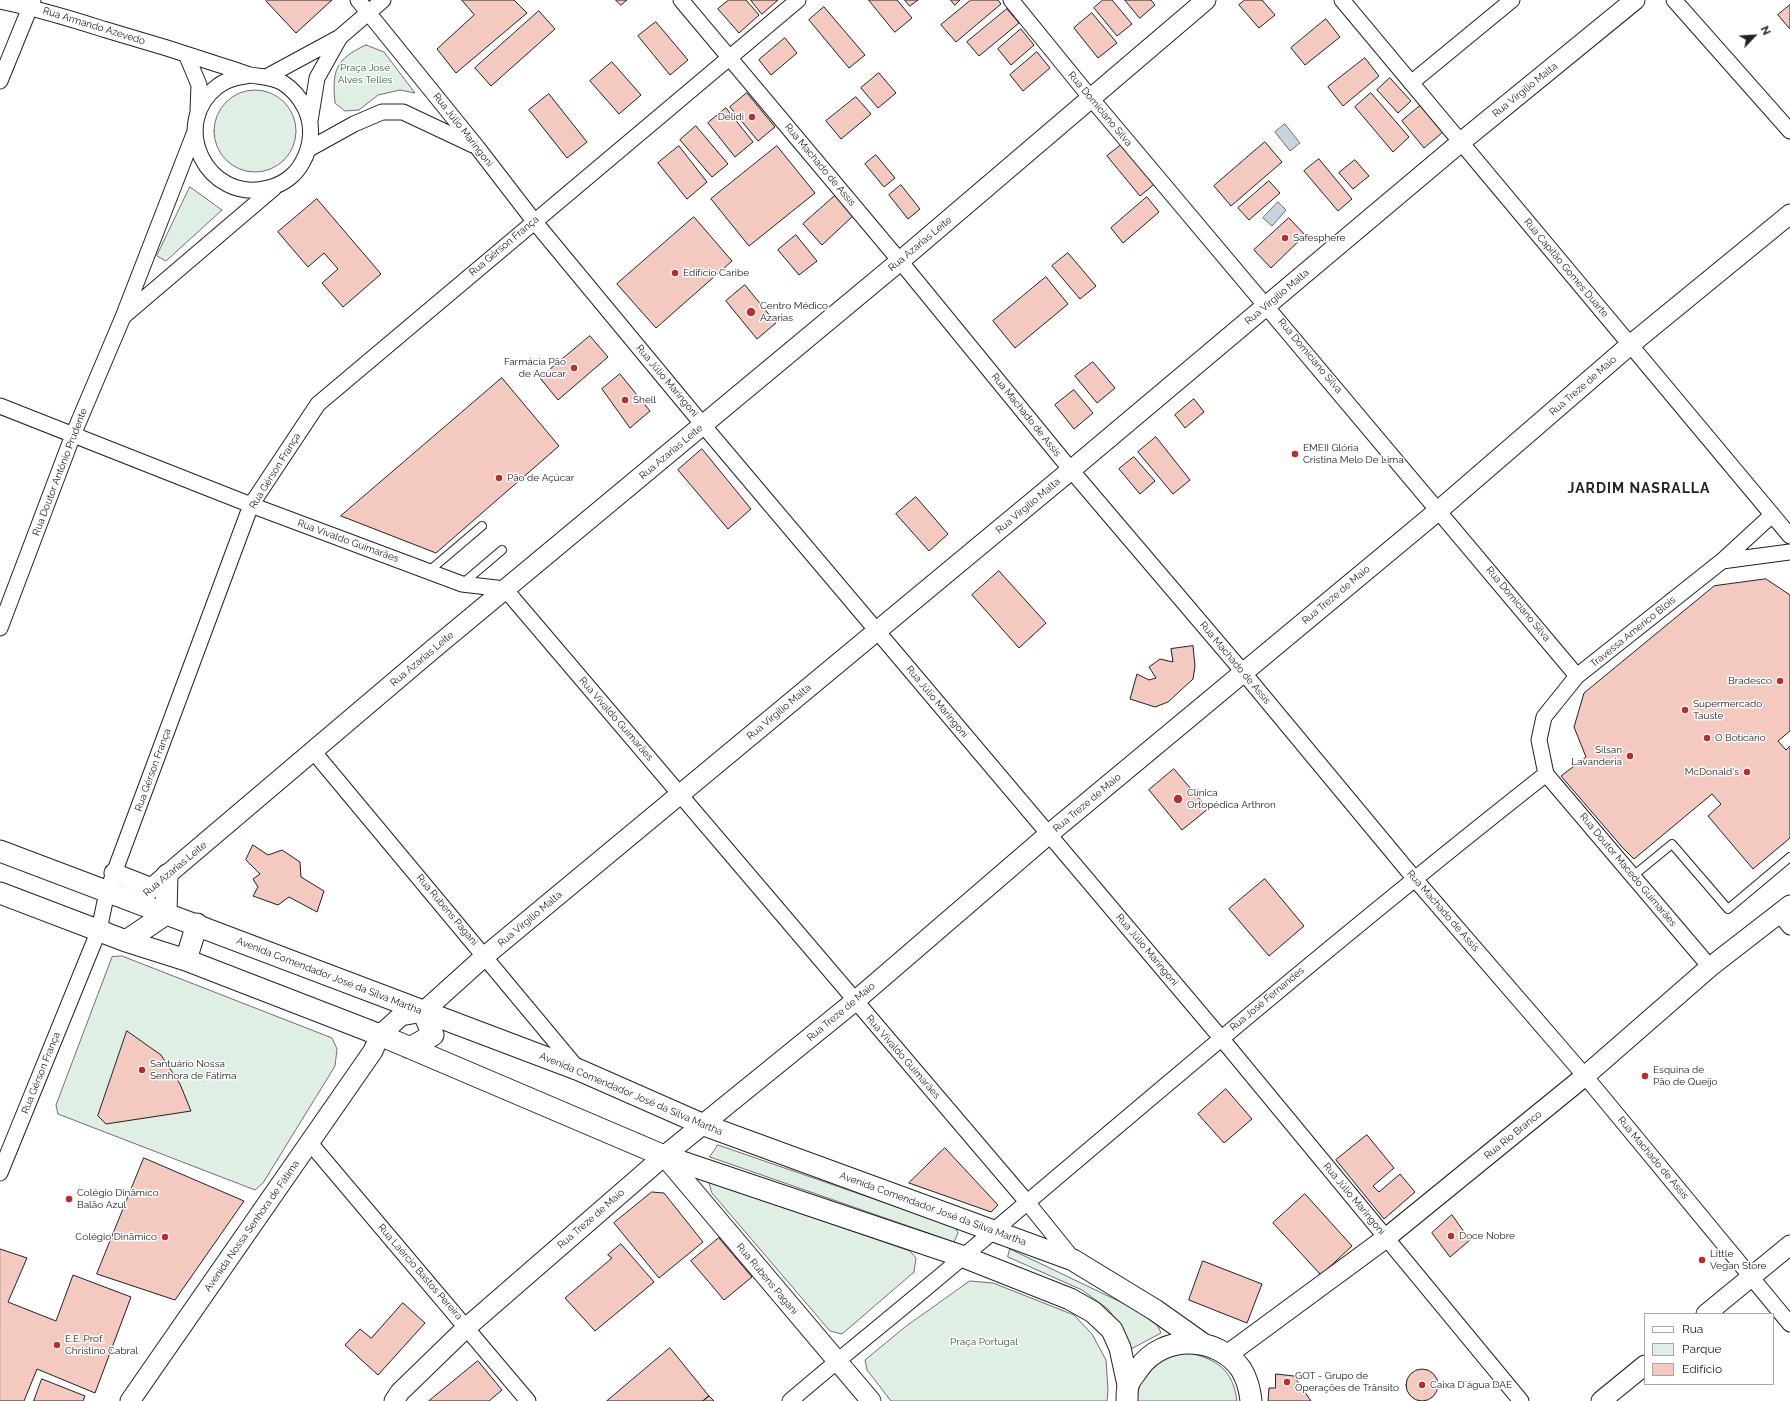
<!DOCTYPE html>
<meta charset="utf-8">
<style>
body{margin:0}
#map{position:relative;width:1790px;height:1401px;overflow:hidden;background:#fff;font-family:Raleway,sans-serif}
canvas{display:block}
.legend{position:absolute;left:1644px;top:1313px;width:130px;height:72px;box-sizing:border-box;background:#fff;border:1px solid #a7a7a7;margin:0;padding:5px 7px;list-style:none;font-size:12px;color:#222}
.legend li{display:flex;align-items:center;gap:8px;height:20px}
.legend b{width:20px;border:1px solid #a7a7a7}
.north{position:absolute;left:1734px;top:16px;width:40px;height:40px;-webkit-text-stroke:3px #fff;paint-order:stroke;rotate:65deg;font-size:11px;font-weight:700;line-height:16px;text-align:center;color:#222}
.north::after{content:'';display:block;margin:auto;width:14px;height:18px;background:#222;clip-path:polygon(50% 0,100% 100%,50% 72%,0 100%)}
</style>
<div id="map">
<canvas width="1790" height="1401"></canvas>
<ul class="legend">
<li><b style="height:5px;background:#fff"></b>Rua</li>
<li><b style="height:11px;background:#e0efe3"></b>Parque</li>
<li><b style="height:11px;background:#f3c9c0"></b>Edifício</li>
</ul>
<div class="north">N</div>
</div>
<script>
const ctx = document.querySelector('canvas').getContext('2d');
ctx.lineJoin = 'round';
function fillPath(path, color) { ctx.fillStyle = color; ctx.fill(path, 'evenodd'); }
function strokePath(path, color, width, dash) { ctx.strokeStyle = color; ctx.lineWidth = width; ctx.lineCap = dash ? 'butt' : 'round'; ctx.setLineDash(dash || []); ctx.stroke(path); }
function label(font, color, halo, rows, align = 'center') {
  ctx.font = font + ' Raleway,sans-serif'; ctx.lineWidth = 3; ctx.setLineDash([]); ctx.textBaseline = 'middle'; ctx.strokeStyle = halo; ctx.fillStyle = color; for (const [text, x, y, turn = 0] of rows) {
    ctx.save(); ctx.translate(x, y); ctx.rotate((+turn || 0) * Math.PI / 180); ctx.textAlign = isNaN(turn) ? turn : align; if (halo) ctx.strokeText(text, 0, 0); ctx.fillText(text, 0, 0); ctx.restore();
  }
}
const green = new Path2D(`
 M366 45 384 52 415 93 400 90 378 95 359 110 345 111 335 103C332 71 335 59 366 45Z
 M214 131a41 41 0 1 1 82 0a41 41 0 1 1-82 0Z
 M190 187 222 210 166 261 157 256Z
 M122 956 332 1038 337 1049 335 1066 263 1183 255 1190 58 1114 56 1105 112 957Z
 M718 1145 955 1227 958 1233 954 1242 710 1157Z
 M709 1182 910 1251 916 1258 914 1272 842 1334 830 1331 712 1193Z
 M1010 1249 1129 1306 1157 1324 1161 1333 1131 1349 1120 1325 1108 1309 1082 1290 1008 1257Z
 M970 1281 993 1283 1074 1315 1092 1334 1106 1360 1108 1390 1107 1401H891L867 1370 865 1360 905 1327Z
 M1189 1353C1218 1359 1233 1371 1237 1401H1136C1141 1369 1158 1356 1189 1353Z`);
fillPath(green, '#e0efe3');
strokePath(green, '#6f6f6f', 1);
const water = new Path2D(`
 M1285 124 1300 143 1290 151 1275 132Z
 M1278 202 1286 210 1272 226 1263 218Z`);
fillPath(water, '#c7d3dd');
strokePath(water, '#6f6f6f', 1);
const building = new Path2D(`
 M267 0H332L296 33 266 1Z
 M462 0H514L527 13 456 73 437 49 474 15Z
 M616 0H627L621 5Z
 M729 0H746L759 15 739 33 718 9Z
 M751 0H778L762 14Z
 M869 0H897L912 18 895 32Z
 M905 0H918L910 6Z
 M951 0H960L955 5Z
 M971 0H998L1001 4 956 42 941 25Z
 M1103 0H1112L1132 24 1117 36 1094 8Z
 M1125 0H1151L1155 5 1140 18Z
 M1245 0H1262L1275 15 1259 28 1239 5Z
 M1790 5V29L1778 15Z
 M824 7 865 55 849 68 809 20Z
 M1007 9 1019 23 979 56 967 42Z
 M539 11 555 29 491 86 475 68Z
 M1092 13 1117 43 1098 58 1074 28Z
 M1326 19 1340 37 1305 65 1291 48Z
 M656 22 688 60 670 75 638 36Z
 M1021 29 1034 45 1011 65 998 49Z
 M785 38 797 53 771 75 759 60Z
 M1037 52 1050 68 1023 91 1010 75Z
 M1365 58 1379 76 1343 106 1328 87Z
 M612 62 641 95 619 114 590 81Z
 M879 73 896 93 878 108 861 88Z
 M1390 78 1411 101 1398 113 1377 90Z
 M747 93 775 127 758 141 730 107Z
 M1371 93 1409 137 1393 152 1355 107Z
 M549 94 587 142 567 158 529 110Z
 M856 97 871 114 841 139 826 121Z
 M1421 105 1443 132 1424 148 1402 121Z
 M726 108 753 142 735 157 708 123Z
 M696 126 728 164 712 177 680 140Z
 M1125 142 1158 181 1140 196 1107 156Z
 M1265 142 1282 162 1231 206 1214 186Z
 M679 146 707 182 687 199 658 163Z
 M777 146 815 193 749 246 711 199Z
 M876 155 895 178 884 187 865 164Z
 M1319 159 1352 199 1338 211 1304 171Z
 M1355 160 1369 176 1353 189 1339 173Z
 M1269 181 1280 193 1249 220 1238 208Z
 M901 185 920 209 908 219 889 195Z
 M837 194 855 214 822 245 803 224Z
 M1147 197 1159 212 1123 243 1111 228Z
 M317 199 381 274 343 307 322 283 338 269 324 253 308 267 278 232Z
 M694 217 732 261 656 328 617 284Z
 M1289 218 1305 235 1271 268 1254 250Z
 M796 235 817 261 799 275 778 250Z
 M1068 253 1096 286 1080 299 1052 266Z
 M1046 277 1068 304 1015 348 993 321Z
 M745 285 776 323 757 339 726 301Z
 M590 336 608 357 558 400 540 378Z
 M1093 362 1115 388 1097 403 1075 376Z
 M620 374 650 411 630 428 602 389Z
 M502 378 559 446 436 553 341 516Z
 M1074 390 1093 413 1074 429 1055 405Z
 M1194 399 1204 412 1185 428 1175 415Z
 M1156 437 1190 480 1173 494 1138 452Z
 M702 449 751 509 728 529 678 470Z
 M1134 457 1155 481 1140 494 1119 469Z
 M916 497 948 534 929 551 896 514Z
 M999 571 1046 623 1019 648 972 595Z
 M1766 579 1790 595V731L1778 741 1786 750 1790 746V838L1753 869 1708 816 1721 804 1712 794 1634 859 1622 847 1561 776 1586 757 1574 727 1584 693 1714 586Z
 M1193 646 1195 666 1193 679 1168 702 1155 707 1130 699 1137 674 1149 680 1156 678 1149 667 1160 659 1173 662 1171 649Z
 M1174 769 1208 809 1182 830 1149 790Z
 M253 845 268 855 282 850 300 862 301 877 324 891 317 912 289 897 278 905 253 896 258 887 253 879 260 874 246 860Z
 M1265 879 1304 926 1269 956 1229 909Z
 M127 1031 161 1055 180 1084 191 1111 106 1124 98 1116Z
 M1226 1089 1252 1119 1224 1143 1198 1114Z
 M1367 1135 1394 1168 1373 1186 1379 1192 1400 1174 1415 1192 1384 1219 1336 1160Z
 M945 1148 998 1205 991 1212 909 1183Z
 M144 1158 244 1201 175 1300 97 1274Z
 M652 1192 664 1193 703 1242 659 1278 614 1223Z
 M1305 1194 1352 1246 1321 1275 1273 1223Z
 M1452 1215 1470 1240 1450 1257 1432 1233Z
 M719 1238 752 1277 724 1300 691 1261Z
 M621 1244 654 1282 595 1331 565 1298 612 1258 608 1255Z
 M0 1249 27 1258 8 1302 56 1321 73 1275 131 1297 95 1393 37 1369 24 1401H0Z
 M1203 1261 1262 1284 1247 1323 1189 1300Z
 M403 1303 425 1323 378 1375 345 1345 360 1329 371 1338Z
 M670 1348 709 1396 703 1401H607Z
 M478 1361 502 1390 489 1401H429Z
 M1406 1385a16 16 0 1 1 32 0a16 16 0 1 1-32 0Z
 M1276 1374 1294 1376 1311 1401H1268L1269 1388H1275Z
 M42 1379 85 1396 83 1401H34Z
 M709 1396 714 1401H703Z`);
fillPath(building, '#f3c9c0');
strokePath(building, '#222', 1);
const service = new Path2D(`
 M429 571 482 526
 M462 584 502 550
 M1633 876 1672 844 1728 909 1790 857`);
const minor = new Path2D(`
 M358 0 477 147 534 221 703 425 1221 1038 1521 1401
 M681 0 900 261 1071 470 1243 672 1414 878 1585 1076 1790 1324
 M1011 0 1090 97 1577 676
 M1342 0 1790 536
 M1674 0 1790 131
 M0 1C35 8 69 18 103 29 145 41 187 54 229 68 236 70 243 73 250 75 261 77 272 76 283 83 291 88 299 97 304 106 314 124 312 146 302 163 295 176 282 185 268 188 207 204 168 124 218 86 227 79 238 77 250 75
 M340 37 383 0
 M186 54 199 85 198 110
 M268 76 340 37 317 78 310 121
 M0 81 33 0
 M1411 83 1512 0
 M309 149 354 124 382 112H403L473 145
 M125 315 274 188
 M0 406 251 505 462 584 505 589 1027 1202 1073 1259
 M1722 561 1790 552
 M0 628 73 435 123 317 194 134
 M313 751 578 1069
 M1779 914 1790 927
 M1710 967 1546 774 1539 740 1544 717 1577 676 1722 561 1772 515
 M310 1143 528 1401
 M0 1173 99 930 107 892 251 505 318 404 798 0
 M790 1401C847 1352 907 1305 964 1256 1156 1093 1348 930 1546 774`);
const tertiary = new Path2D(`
 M114 873 152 888
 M135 902 432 650 900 261 1206 0
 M664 1156 871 1401
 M1706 1314 1790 1245
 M1227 1355 1386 1238 1585 1076 1710 967 1790 905
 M130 1401 373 1051 380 1035 401 1016 423 1012 485 956 1071 470 1461 142 1635 0
 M394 1401 400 1392 467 1327 664 1156 855 1001 1049 834 1439 510 1630 345 1790 214
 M1601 1401 1645 1365`);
const secondary = new Path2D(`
 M0 851 579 1070 704 1125 1073 1260 1155 1310 1203 1344
 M0 893 126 941 186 960 380 1035 664 1156 964 1257 1070 1299 1093 1312 1112 1330 1120 1348 1128 1385
 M126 941 166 914 167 875
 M186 960 197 924
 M410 1048 433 1035 423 1012
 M1127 1401C1127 1396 1127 1390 1128 1386 1129 1380 1136 1373 1139 1368 1163 1334 1217 1335 1241 1369 1247 1379 1250 1390 1251 1401`);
strokePath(service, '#222', 10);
strokePath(minor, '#222', 17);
strokePath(tertiary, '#222', 21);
strokePath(secondary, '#222', 23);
strokePath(service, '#fff', 8);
strokePath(minor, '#fff', 15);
strokePath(tertiary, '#fff', 19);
strokePath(secondary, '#fff', 21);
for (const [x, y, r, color] of [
 [752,117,4,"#c62828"],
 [1285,238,4,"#c62828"],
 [675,273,4,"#c62828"],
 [751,312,5,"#c62828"],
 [574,368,4,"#c62828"],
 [625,400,4,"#c62828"],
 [1295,454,4,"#c62828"],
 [499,478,4,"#c62828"],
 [1780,681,4,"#c62828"],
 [1685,710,4,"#c62828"],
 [1707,738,4,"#c62828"],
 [1630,756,4,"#c62828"],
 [1747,772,4,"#c62828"],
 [1178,799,5,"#c62828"],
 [142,1070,4,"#c62828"],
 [1645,1076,4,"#c62828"],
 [69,1199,4,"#c62828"],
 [1451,1236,4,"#c62828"],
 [165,1237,4,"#c62828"],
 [1702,1260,4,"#c62828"],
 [57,1345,4,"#c62828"],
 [1287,1382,4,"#c62828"],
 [1422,1385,4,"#c62828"]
]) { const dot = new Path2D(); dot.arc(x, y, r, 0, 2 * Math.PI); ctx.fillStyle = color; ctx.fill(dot); strokePath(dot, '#fff', 1.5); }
label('10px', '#222', '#fff', [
 ["Rua Armando Azevedo",94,26,17],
 ["Rua Virgílio Malta",1525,90,-39],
 ["Rua Domiciano Silva",1100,109,50],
 ["Rua Júlio Maringoni",463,130,52],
 ["Rua Machado de Assis",820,165,50],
 ["Rua Azarias Leite",920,244,-40],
 ["Rua Gérson França",504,246,-40],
 ["Rua Capitão Gomes Duarte",1566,268,50],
 ["Rua Virgílio Malta",1277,297,-40],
 ["Rua Domiciano Silva",1310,356,50],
 ["Rua Júlio Maringoni",667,381,50],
 ["Rua Treze de Maio",1583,386,-41],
 ["Rua Machado de Assis",1026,415,51],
 ["Rua Azarias Leite",671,452,-40],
 ["Rua Gérson França",275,471,-58],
 ["Rua Doutor Antônio Prudente",60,472,-69],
 ["Rua Virgílio Malta",1028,506,-40],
 ["Rua Vivaldo Guimarães",348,541,20],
 ["Rua Treze de Maio",1336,595,-40],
 ["Rua Domiciano Silva",1518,604,50],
 ["Travessa Americo Blois",1633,632,-39],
 ["Rua Azarias Leite",422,659,-40],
 ["Rua Machado de Assis",1235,663,50],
 ["Rua Júlio Maringoni",937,702,50],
 ["Rua Virgílio Malta",779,712,-40],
 ["Rua Vivaldo Guimarães",616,719,49],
 ["Rua Gérson França",153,770,-70],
 ["Rua Treze de Maio",1087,803,-40],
 ["Rua Azarias Leite",175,869,-40],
 ["Rua Doutor Macedo Guimarães",1628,870,50],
 ["Rua Rubens Pagani",447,910,50],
 ["Rua Machado de Assis",1443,911,49],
 ["Rua Virgílio Malta",530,919,-40],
 ["Rua Júlio Maringoni",1147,950,50],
 ["Avenida Comendador José da Silva Martha",329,976,21],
 ["Rua José Fernandes",1267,999,-40],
 ["Rua Treze de Maio",841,1012,-40],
 ["Rua Vivaldo Guimarães",903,1057,49],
 ["Rua Gérson França",41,1073,-68],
 ["Avenida Comendador José da Silva Martha",631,1094,23],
 ["Rua Rio Branco",1513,1135,-39],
 ["Rua Machado de Assis",1653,1158,50],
 ["Rua Júlio Maringoni",1354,1199,50],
 ["Avenida Comendador José da Silva Martha",933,1209,20],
 ["Rua Treze de Maio",591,1219,-41],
 ["Avenida Nossa Senhora de Fátima",252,1226,-55],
 ["Rua Laércio Bastos Pereira",420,1272,49],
 ["Rua Rubens Pagani",767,1279,50]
]);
label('10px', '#2f5e38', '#fff', [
 ["Praça José",365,68],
 ["Alves Telles",365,80],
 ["Praça Portugal",984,1342]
]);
label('10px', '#222', '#fff', [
 ["Delidi",744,117,"right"],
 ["Safesphere",1293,238],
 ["Edifício Caribe",683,273],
 ["Centro Médico",760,306],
 ["Azarias",760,318],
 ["Farmácia Pão",566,362,"right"],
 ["de Acúcar",566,374,"right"],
 ["Shell",633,400],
 ["EMEII Glória",1303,448],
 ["Cristina Melo De Lima",1303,460],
 ["Pão de Açúcar",507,478],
 ["Bradesco",1772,681,"right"],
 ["Supermercado",1693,704],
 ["Tauste",1693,716],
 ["O Boticário",1715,738],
 ["Silsan",1622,750,"right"],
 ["Lavanderia",1622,762,"right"],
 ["McDonald's",1739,772,"right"],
 ["Clínica",1187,793],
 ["Ortopédica Arthron",1187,805],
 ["Santuário Nossa",150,1064],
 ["Senhora de Fátima",150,1076],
 ["Esquina de",1653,1070],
 ["Pão de Queijo",1653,1082],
 ["Colégio Dinâmico",77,1193],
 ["Balão Azul",77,1205],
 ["Doce Nobre",1459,1236],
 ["Colégio Dinãmico",157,1237,"right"],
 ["Little",1710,1254],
 ["Vegan Store",1710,1266],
 ["E.E. Prof.",65,1339],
 ["Christino Cabral",65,1351],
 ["GOT - Grupo de",1295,1376],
 ["Operações de Trânsito",1295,1388],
 ["Caixa D´água DAE",1430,1385]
], 'left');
ctx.letterSpacing = '1px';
label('bold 14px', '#222', '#fff', [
 ["JARDIM NASRALLA",1639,489]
]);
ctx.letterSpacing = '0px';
</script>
